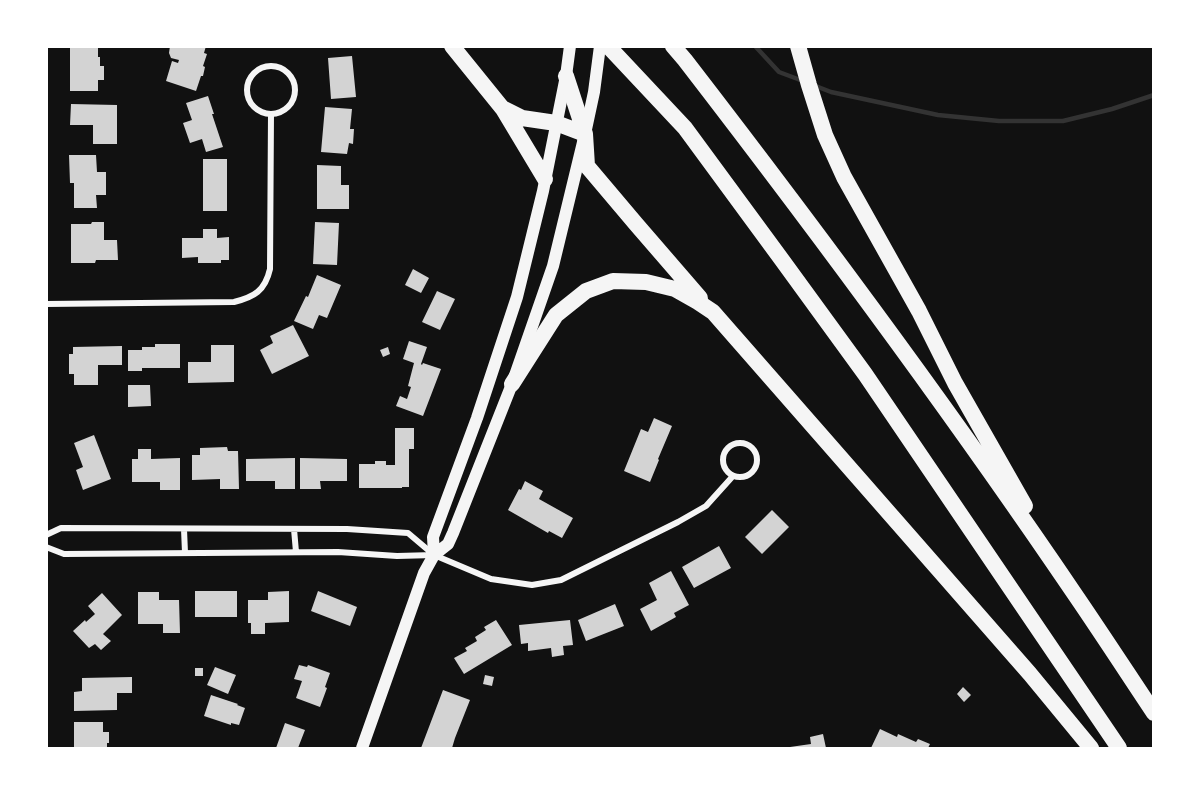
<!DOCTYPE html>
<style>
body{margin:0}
#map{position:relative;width:1200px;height:795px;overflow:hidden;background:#111;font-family:"Sofia Sans Condensed",sans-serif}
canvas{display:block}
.frame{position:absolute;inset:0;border:48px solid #fff;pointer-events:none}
</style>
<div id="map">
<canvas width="1200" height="795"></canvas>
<div class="frame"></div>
</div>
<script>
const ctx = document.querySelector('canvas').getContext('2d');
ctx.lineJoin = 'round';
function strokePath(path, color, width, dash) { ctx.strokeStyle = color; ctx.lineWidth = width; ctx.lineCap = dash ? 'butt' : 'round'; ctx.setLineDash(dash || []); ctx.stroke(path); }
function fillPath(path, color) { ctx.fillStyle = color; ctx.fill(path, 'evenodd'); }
strokePath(new Path2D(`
 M755 46 779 72 803 81
 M813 85 831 92 938 115 999 121H1063L1112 109 1154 95`), '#333', 4.5);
fillPath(new Path2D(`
 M70 46H98V57H100V66H104V80H98V91H70Z
 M170 46H206L204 53 207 54 203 66 205 67 203 76H201L196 91 166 81 172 61 178 63 179 60 171 58 169 53Z
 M352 56 356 97 331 99 328 58Z
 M208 96 214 114H212L223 147 206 152 202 139 190 143 183 123 192 120 186 103Z
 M71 104 117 105V144H93V125H70Z
 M325 107 352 109 350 129H354L353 144 349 143 347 154 321 152Z
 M69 155H96L97 172H106V195H96L97 208H74V183H70Z
 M203 159H227V211H203Z
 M317 165 341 166V185H349V209H317Z
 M92 222H104V240H117L118 260H96L95 263H71V224H91Z
 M315 222 339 223 337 265 313 264Z
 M203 229H217V238L229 237V260H221V263H198V257L182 258V238H203Z
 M413 269 429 278 421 293 405 285Z
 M317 275 341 285 327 318 319 315 313 329 294 321 306 296 308 297Z
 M437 291 455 299 440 330 422 322Z
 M293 325 309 356 272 374 260 350 273 343 270 336Z
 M409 341 427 347 421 364 422 365 423 363 441 369 423 416 396 406 400 396 407 399 411 387 408 386 414 363 403 359Z
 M155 344H180V368H142V371H128V350H142V347H155Z
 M211 345H234V382L188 383V362H211Z
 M122 346V365H98V385H74V374H69V354H73V347Z
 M388 347 390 354 383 357 380 350Z
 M128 385H150L151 406 128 407Z
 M654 418 672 426 658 459 659 460 650 482 624 471 641 429 648 432Z
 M395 428H414V449H409V487H402V488H359V464H375V461H386V465H395Z
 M94 435 111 479 83 490 76 470 83 467 74 443Z
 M227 447 228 451H238L239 489H220V479L192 480V455H200V448Z
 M138 449H151V459L180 458V490H160V482H132V459H138Z
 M295 458V489H275V481H246V459Z
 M300 458 347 459V481H320L321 489H300Z
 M525 481 543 491 539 499 573 518 562 538 549 531 548 533 508 510 519 489 521 490Z
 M772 510 789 527 762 554 745 537Z
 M719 546 731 568 694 588 682 567Z
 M671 571 689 605 674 613 676 617 651 631 640 609 657 600 649 583Z
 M195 591H237V617H195Z
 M289 591V622L265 623V634H251V623H248V600H268V592Z
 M318 591 357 607 350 626 311 611Z
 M138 592H159V600H179L180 633H163V624H138Z
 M102 593 122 615 103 634 111 641 101 650 95 644 89 648 73 631 85 620 86 622 95 614 88 606Z
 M615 604 624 626 586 641 578 620Z
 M496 620 512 645 464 674 454 658 467 651 465 648 477 641 475 637 486 630 484 627Z
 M570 620 573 645 563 646 564 655 552 657 551 648 528 651V643L521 644 519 625Z
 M299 665 307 667 308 665 330 673 325 687 327 688 320 707 296 698 302 681 294 679Z
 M215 667 236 675 228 694 207 685Z
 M195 668H203V676H195Z
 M485 675 494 677 492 686 483 684Z
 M132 677V693H117V710L74 711V692L82 691V678Z
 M963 687 971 695 964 702 957 694Z
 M443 690 470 700 455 738 452 748H421Z
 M211 695 238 704 237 705 245 708 239 725 231 723V725L204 716Z
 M74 722H103V732H109V743H107V748H74Z
 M285 723 305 730 298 748H276Z
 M880 729 897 737 898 734 916 742 918 739 930 744 928 748H871Z
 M823 734 826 748H791L790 747 811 744 810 737Z`), '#d3d3d3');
strokePath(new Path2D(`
 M247 90a24 24 0 1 1 48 0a24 24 0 1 1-48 0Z
 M46 304 234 302C254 297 265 291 270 269L271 114
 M723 460a17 17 0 1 1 34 0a17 17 0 1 1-34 0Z
 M184 529 185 553
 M294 529 296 552
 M46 535 61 528 347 529 408 533 434 555 491 579 532 585 561 580 678 522 706 506 733 476
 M46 547 64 554 338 552 397 556 434 555`), '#f5f5f5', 6);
strokePath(new Path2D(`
 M434 555 433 537 477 418 517 297 543 191 566 76 570 46
 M362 748 424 573 434 555 448 544 453 533 512 384 553 266 585 134 594 92 600 46`), '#f5f5f5', 12);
strokePath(new Path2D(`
 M452 46 503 109 545 179
 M608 46 685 128 782 260 865 374 1119 748
 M673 46 685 60C820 235 952 413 1076 596 1102 634 1128 674 1154 713
 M798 46 809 85 825 135 844 177 919 311 955 383 1025 506
 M566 76 585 134 587 166 636 224 700 298
 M504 109 522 118 556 123 585 134
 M512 384 556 315 586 291 613 281 646 282 675 289 698 302 713 312 1030 674 1091 748`), '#f5f5f5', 16);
</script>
